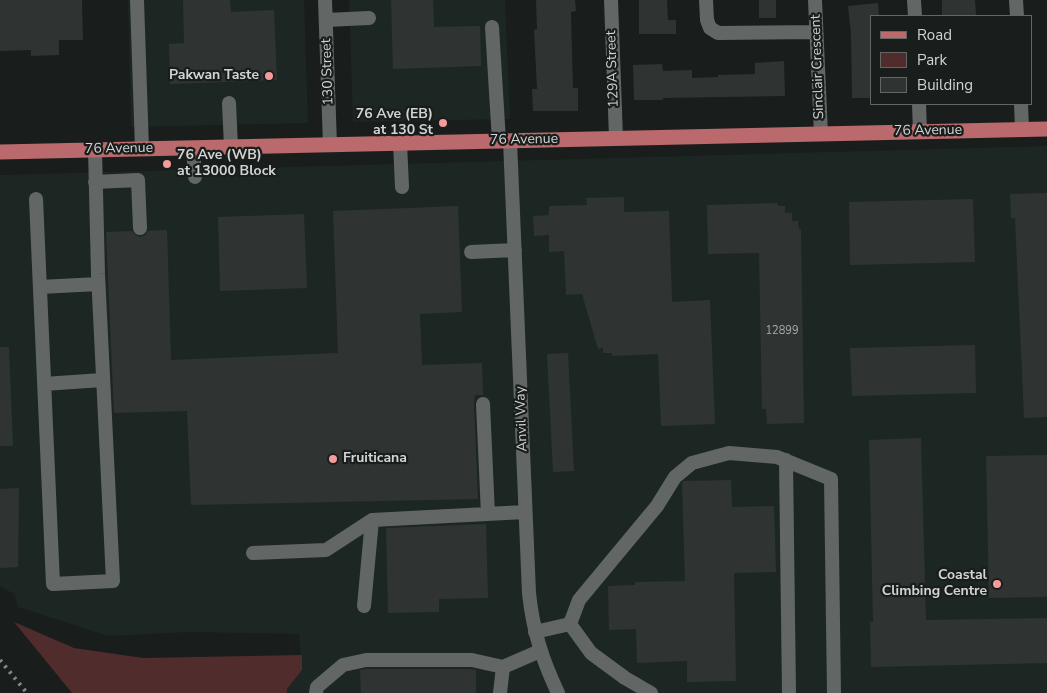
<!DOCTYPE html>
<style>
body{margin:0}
#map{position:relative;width:1047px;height:693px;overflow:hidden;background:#191d1b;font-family:"Nunito Sans",sans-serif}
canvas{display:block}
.legend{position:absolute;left:870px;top:15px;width:162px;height:90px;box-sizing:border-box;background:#191d1b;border:1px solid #636665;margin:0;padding:6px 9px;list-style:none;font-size:15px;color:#d1d4d3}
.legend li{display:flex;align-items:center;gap:10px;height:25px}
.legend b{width:25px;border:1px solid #636665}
</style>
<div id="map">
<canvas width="1047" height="693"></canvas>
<ul class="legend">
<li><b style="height:6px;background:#ba696c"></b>Road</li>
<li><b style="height:14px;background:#512c2c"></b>Park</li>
<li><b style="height:14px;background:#2f3432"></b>Building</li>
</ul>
</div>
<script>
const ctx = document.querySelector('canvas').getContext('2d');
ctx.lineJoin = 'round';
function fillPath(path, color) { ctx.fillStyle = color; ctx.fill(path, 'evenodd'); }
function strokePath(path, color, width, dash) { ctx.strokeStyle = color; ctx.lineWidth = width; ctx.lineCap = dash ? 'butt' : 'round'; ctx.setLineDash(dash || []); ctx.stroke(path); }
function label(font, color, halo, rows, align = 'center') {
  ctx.font = font + ' "Nunito Sans",sans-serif'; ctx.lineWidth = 4.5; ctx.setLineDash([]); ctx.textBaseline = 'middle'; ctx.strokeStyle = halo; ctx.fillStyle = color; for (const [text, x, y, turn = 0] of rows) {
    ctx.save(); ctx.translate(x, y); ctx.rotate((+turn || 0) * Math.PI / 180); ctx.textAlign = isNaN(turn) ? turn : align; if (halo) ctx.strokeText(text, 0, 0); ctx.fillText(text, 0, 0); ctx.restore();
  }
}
fillPath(new Path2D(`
 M128 0H304L308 123 131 127Z
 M349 0H505L510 119 353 122Z
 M1047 146V693H287V689L302 670 299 634 190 632 108 636 18 607 14 594 0 586V175Z`), '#1c2723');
fillPath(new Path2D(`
 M14 622 74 648 143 658 302 655V670L287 689V693H72Z`), '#512c2c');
fillPath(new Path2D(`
 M0 0H82L83 40H59V55L31 56V50L0 51Z
 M183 0H230L231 12 274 10 277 80 170 84 169 44 184 43Z
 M391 0H433L434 27 480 26 481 66 393 69Z
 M536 0H575L576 11 571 12 572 53 573 88H578V111H533L532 89H537L534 30 537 29Z
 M639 0H667L668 20H676V34H639Z
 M759 0H776V18H759Z
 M942 0H975L976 15 942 16Z
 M878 3 879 16H871V98H852L851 34 848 6Z
 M784 61 785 96 663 98V100H634L633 65 662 64 663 71 692 70V78L718 77V75L755 74V63Z
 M1047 193V417L1024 418 1015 218H1011L1010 194Z
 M624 197V212L669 211 672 302 710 300 715 424 661 426 658 354 612 356V353H603V348L598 349 582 294 566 295 564 251 549 252V235L534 236 533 216 549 215V206L587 205 586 198Z
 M973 199 975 262 850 265 849 202Z
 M777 203 778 206H785V213H792V221H798L799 229H801L804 423 767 424 766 409H762L759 253 708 254 707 205Z
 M458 206 462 312 420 314 422 365 482 363 483 395H475L474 404 478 499 191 505 187 411 114 413 106 232 132 231 136 235 140 237 145 235 148 231 167 230 171 360 338 353 333 211Z
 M304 214 307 288 220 291 218 217Z
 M975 345 976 393 852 396 850 348Z
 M0 347H9L13 446H0Z
 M568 353 574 471 553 472 547 354Z
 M921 438 926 620 1047 618V663L871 667 870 622H873L869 440Z
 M1047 455V597L989 598 986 456Z
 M731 480 732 507 774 506 776 572 734 573 736 681 687 682V661L637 663 636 629 609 630 608 586 635 585V582L685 581 682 482 684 481Z
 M19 488 18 567 0 568V489Z
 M486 524 488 598 439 599V612L388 613 386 528Z
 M367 669H471L476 670V693H361L360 670Z`), '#2f3432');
strokePath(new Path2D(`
 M137 0 142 149
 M325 0 330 145
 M611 0 616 138
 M706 0 707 20 710 28 718 33 816 32
 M815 0 821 134
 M914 0 915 16
 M1016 0 1017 16
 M326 20 369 18
 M492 27 499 141
 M229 103 231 147
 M919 104 920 132
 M1021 104 1022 129
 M510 141 529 593C533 631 542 659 558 693
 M400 143 402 187
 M193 148 195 177
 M95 182 138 180 140 228
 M36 199 53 584 113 581 98 274 95 150
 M471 252 515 250
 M40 287 98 284
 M44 384 102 380
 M483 404 488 514
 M786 460 789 693
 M253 553 326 550 372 520
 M364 606 372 520 525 512
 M570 624 591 653 625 678 651 693
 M535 632 570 624 579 600 657 506 675 477 692 463 729 453 777 457 831 479 834 693
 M503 667 540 651
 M316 693 317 687 343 665 366 660H472L503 667 500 693`), '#626765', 14);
strokePath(new Path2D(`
 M0 152 1047 129`), '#ba696c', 15);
strokePath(new Path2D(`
 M0 660 27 693`), '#848786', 4, [2.5, 5]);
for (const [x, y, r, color] of [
 [269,76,5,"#f59b9b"],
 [443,123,5,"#f59b9b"],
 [167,164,5,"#f59b9b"],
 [333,459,5,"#f59b9b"],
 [997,584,5,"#f59b9b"]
]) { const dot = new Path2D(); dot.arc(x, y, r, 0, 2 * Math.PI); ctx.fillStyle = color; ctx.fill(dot); strokePath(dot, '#191d1b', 2); }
label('11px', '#a8acab', null, [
 ["12899",782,331]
]);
label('14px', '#d1d4d3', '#191d1b', [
 ["Sinclair Crescent",818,67,-92],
 ["129A Street",613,69,-92],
 ["130 Street",328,72,-92],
 ["76 Avenue",928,131,-1],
 ["76 Avenue",524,140,-1],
 ["76 Avenue",119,149,-1],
 ["Anvil Way",522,419,-92]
]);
label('bold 14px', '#d1d4d3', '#191d1b', [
 ["Pakwan Taste",259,76],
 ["76 Ave (EB)",433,115],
 ["at 130 St",433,131],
 ["76 Ave (WB)",177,156,"left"],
 ["at 13000 Block",177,172,"left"],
 ["Fruiticana",343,459,"left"],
 ["Coastal",987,576],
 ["Climbing Centre",987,592]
], 'right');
</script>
